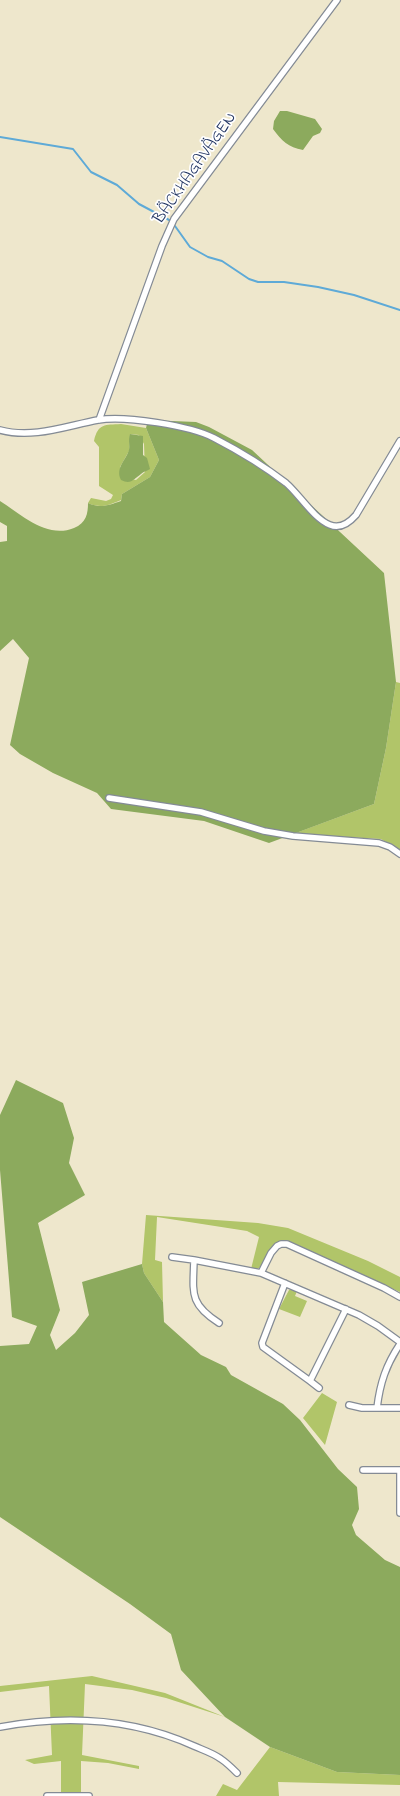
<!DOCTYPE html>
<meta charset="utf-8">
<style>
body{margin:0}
canvas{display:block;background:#eee7cc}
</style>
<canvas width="400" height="1796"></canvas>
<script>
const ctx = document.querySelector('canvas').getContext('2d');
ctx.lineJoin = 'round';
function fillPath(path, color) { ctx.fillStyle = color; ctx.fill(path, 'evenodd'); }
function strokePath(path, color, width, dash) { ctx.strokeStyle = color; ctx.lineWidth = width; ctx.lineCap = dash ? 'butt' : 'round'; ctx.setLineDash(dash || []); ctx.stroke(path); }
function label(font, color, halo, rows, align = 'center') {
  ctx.font = font + ' "Indie Flower",sans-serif'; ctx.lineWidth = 3.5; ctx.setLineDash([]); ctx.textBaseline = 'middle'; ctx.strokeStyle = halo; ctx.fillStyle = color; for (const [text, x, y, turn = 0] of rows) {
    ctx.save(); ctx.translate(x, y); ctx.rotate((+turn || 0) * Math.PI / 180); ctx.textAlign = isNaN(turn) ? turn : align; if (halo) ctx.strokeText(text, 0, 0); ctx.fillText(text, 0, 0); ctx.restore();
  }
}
fillPath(new Path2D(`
 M121 424 146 428 159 460 150 477 122 494 121 500C109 505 101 509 88 503L91 498 106 501 111 499 113 495 99 486V447L94 441C98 423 105 425 121 424ZM130 434 139 435 144 444 145 472 136 480 120 477V467L129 451Z
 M396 682 400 683V851L381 839 293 834 374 804 386 748Z
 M146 1215 258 1223 288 1228 368 1261 400 1277V1292L286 1242C264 1242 269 1273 251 1269L259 1237 247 1231 157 1217 155 1260 162 1262 163 1302 144 1273 142 1264Z
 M293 1289 297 1291 295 1296 307 1301 300 1317 279 1309 289 1290Z
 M322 1393 337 1402 325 1445 303 1418Z
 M92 1676 165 1693 225 1717 166 1698 132 1690 85 1684 82 1755 139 1766V1769L108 1763 81 1761V1792H61V1761L34 1764 25 1760 52 1755 49 1686 0 1692V1686Z
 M270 1747 337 1772 400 1775V1785L278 1782 279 1796H216L223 1784 237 1790Z`), '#b1c569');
fillPath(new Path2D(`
 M280 111H287L315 119 322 129 320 133 313 136 303 150C288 147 282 141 273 129L274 121Z
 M148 420 196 422 209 427 252 450 384 573 396 682 386 748 374 804 269 843 204 821 111 809 97 793 53 773 20 754 10 745 29 658 13 639 0 651V542L7 541V526L0 522V501C22 515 47 539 74 528 86 523 88 514 88 503 101 509 109 505 121 501L122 494 150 477 159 460 146 428Z
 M130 434 143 436V455L147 458 150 469C147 471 144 471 141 474 134 479 131 485 121 480 115 468 126 460 129 450 130 445 128 440 130 434Z
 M16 1080 63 1103 74 1138 69 1163 85 1195 38 1223 60 1310 50 1335 56 1350 75 1333 89 1315 82 1282 142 1264 144 1273 163 1302 164 1322 201 1355 226 1367 231 1375 283 1404 300 1420 338 1469 357 1487 359 1509 352 1525 356 1535 385 1560 400 1567V1775L337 1772 270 1747 225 1717 181 1670 171 1634 130 1604 0 1517V1346L29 1344 37 1326 12 1317 0 1170V1115Z`), '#8caa5d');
strokePath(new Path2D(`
 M0 137 73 149 91 172 117 185 139 204 171 221
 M175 226 190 247 208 257 222 261 249 279 258 282H284L318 287 354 295 400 310`), '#5eaad7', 2);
const street = new Path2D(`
 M99 420 162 246 174 219 337 0
 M0 430C33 439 66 426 98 420 124 415 191 426 214 438 239 451 264 466 286 483 299 494 314 519 330 525 340 529 349 523 356 515L400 441
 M109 798 201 812 264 831 293 836 379 843 390 847 400 854
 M172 1257 194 1260
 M261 1273 271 1253 277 1246 281 1244H287L384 1288 400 1297
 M285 1283 262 1343 263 1347 310 1381 346 1309
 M219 1323C189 1304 193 1293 194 1260L261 1273 359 1315 378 1326 400 1342
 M310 1381 319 1388
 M349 1405 362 1408H400
 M377 1408C380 1383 386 1365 400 1344
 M363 1470H400
 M400 1470V1513
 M0 1727C65 1715 132 1718 194 1746 203 1750 213 1753 221 1759 227 1763 232 1768 237 1773
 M47 1796H89`);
strokePath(street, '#848b95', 8);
strokePath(street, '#fff', 5.5);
label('17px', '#1b2f5e', '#fff', [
 ["BÄCKHAGAVÄGEN",196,169,-55]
]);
</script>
